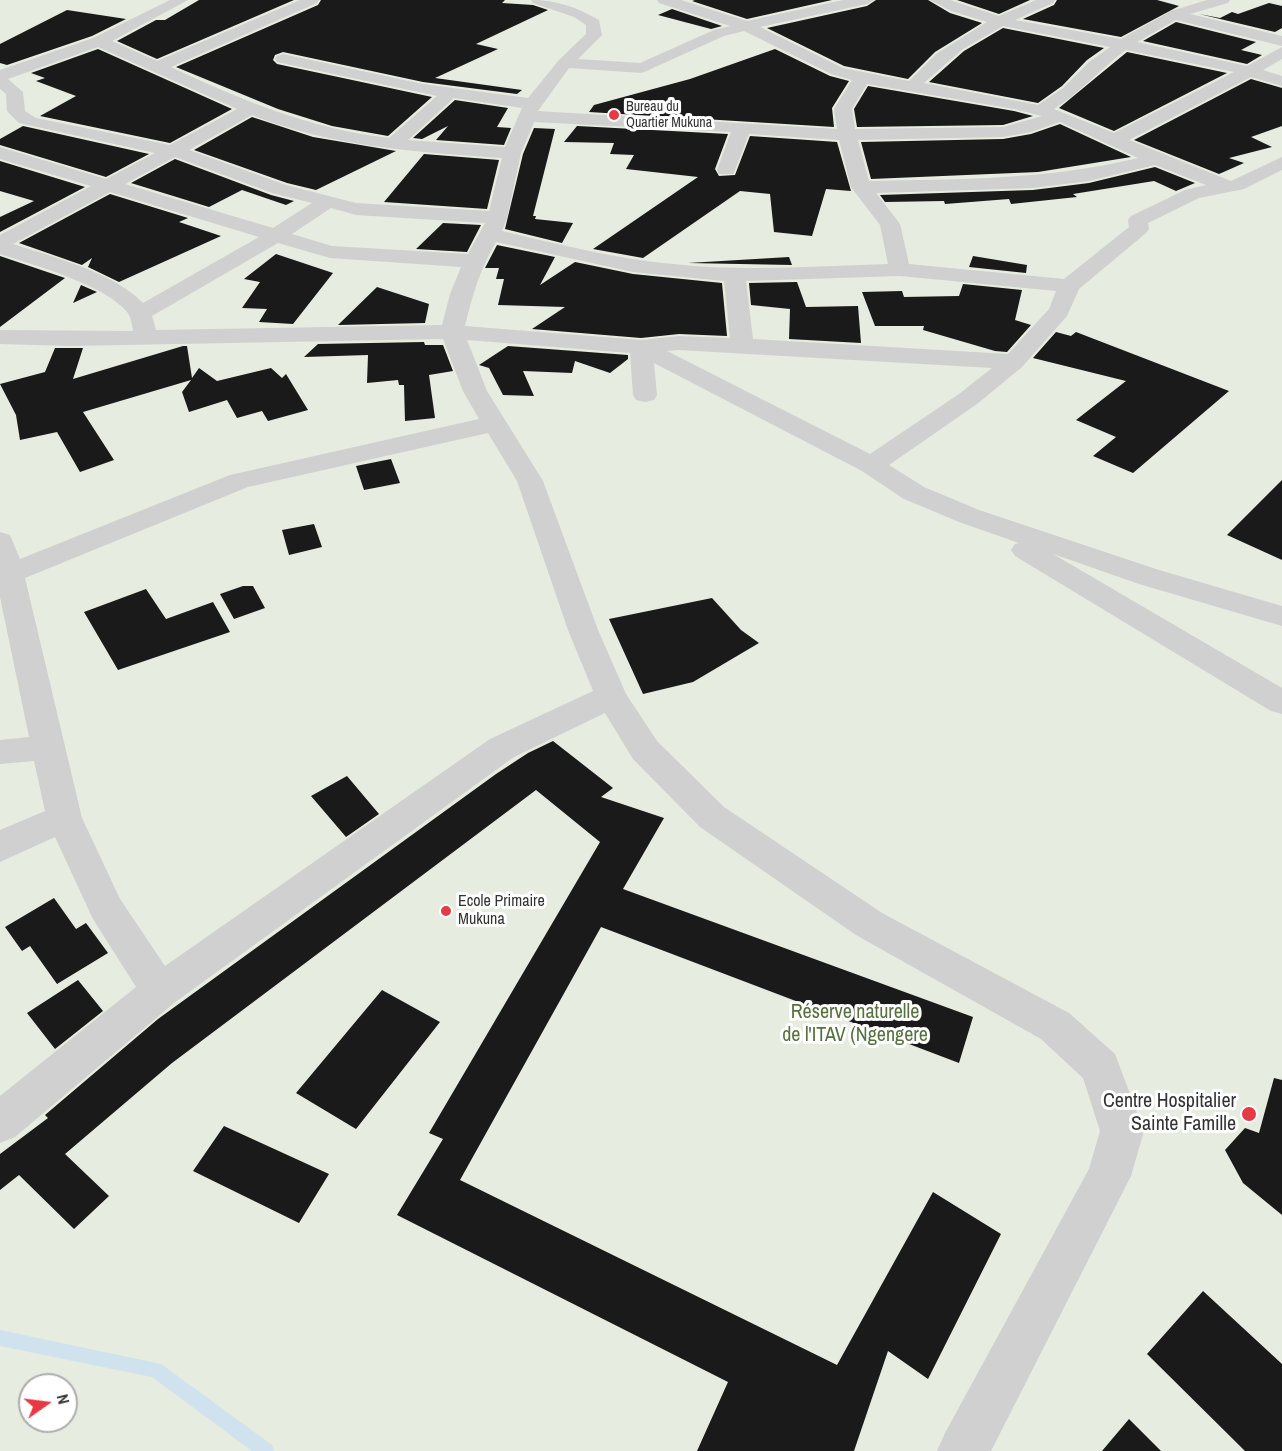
<!DOCTYPE html>
<meta charset="utf-8">
<style>
body{margin:0}
#map{position:relative;width:1282px;height:1451px;overflow:hidden;background:#fff;font-family:"Archivo Narrow",sans-serif}
canvas{display:block}
.north{position:absolute;left:18px;top:1373px;width:60px;height:60px;box-sizing:border-box;background:#fff;border:2px solid #adadad;border-radius:50%;rotate:76deg;font-size:16px;font-weight:700;line-height:24px;text-align:center;color:#333}
.north::after{content:'';display:block;margin:auto;width:21px;height:27px;background:#e63946;clip-path:polygon(50% 0,100% 100%,50% 72%,0 100%)}
</style>
<div id="map">
<canvas width="1282" height="1451"></canvas>
<div class="north">N</div>
</div>
<script>
const ctx = document.querySelector('canvas').getContext('2d');
ctx.lineJoin = 'round';
function fillPath(path, color) { ctx.fillStyle = color; ctx.fill(path, 'evenodd'); }
function strokePath(path, color, width, dash) { ctx.strokeStyle = color; ctx.lineWidth = width; ctx.lineCap = dash ? 'butt' : 'round'; ctx.setLineDash(dash || []); ctx.stroke(path); }
function label(font, color, halo, rows, align = 'center') {
  ctx.font = font + ' "Archivo Narrow",sans-serif'; ctx.lineWidth = 6; ctx.setLineDash([]); ctx.textBaseline = 'middle'; ctx.strokeStyle = halo; ctx.fillStyle = color; for (const [text, x, y, turn = 0] of rows) {
    ctx.save(); ctx.translate(x, y); ctx.rotate((+turn || 0) * Math.PI / 180); ctx.textAlign = isNaN(turn) ? turn : align; if (halo) ctx.strokeText(text, 0, 0); ctx.fillText(text, 0, 0); ctx.restore();
  }
}
fillPath(new Path2D(`
 M0 0H1282V1451H0ZM30 1385H66V1421H30Z`), '#e6ecdf');
fillPath(new Path2D(`
 M0 1330 161 1364 272 1445 274 1451H252L152 1377 0 1346Z`), '#cfe2ee');
fillPath(new Path2D(`
 M199 0H294L157 59 117 41 156 20H165Z
 M321 0H505L502 3 533 5 548 10 476 44 498 49 435 78 522 90 517 94 423 82 283 52 275 55 273 60 277 64 432 97 388 136 332 126 278 109 176 67 318 5Z
 M695 0H832L747 19 692 1Z
 M876 0H928L950 13 982 23 935 52 908 79 844 66 767 28 867 6Z
 M957 0H1030L999 14Z
 M1057 0H1157L1179 6 1121 37 1023 19 1054 5Z
 M1269 3 1282 6V28L1275 32 1199 14 1220 18 1232 12 1238 14Z
 M672 9 722 26 711 29 658 15Z
 M67 10 126 19 92 36 7 65 0 63V44Z
 M1176 22 1256 42 1241 50 1262 55 1247 64 1143 41Z
 M1003 28 1104 48 1087 60 1062 86 1038 103 929 82 964 51Z
 M98 49 232 109 170 143 40 116 76 96 36 81 45 78 31 73Z
 M775 49 830 76 849 81 832 108 834 127 589 112 594 105 690 79Z
 M1127 52 1227 73 1114 131 1059 108Z
 M1251 79 1282 88V126L1251 137 1272 147 1229 158 1244 163 1219 174 1134 140Z
 M868 86 1014 111 1033 116 1003 125 857 127 854 109Z
 M455 100 508 108 497 127 511 128 504 145 436 140 448 126 422 139 413 138Z
 M252 117 313 137 396 151 316 190 287 183 194 150Z
 M1060 124 1131 157 1038 172 871 179 861 142 1003 139 1031 134Z
 M23 126 149 154 106 177 0 145V139Z
 M577 126 728 134 715 169 719 176 735 175 750 136 837 142 851 191 826 189 812 236 774 232 770 194 740 191 643 258 593 249 698 177 626 169 634 155 610 154 614 143 564 142Z
 M534 128 555 129 533 216H536L535 219 573 223 562 243 505 229 523 154Z
 M424 154 499 160 487 209 384 202Z
 M175 159 271 195 294 201 286 205 242 190 209 207 131 183Z
 M0 161 85 187 0 232V217L34 201 0 191Z
 M1155 167 1195 183 1176 191 1154 181 1073 194 1077 197 1011 204 1009 199 945 204 944 201 885 202 880 195 1033 190 1089 183Z
 M110 194 188 218 179 222 221 236 119 282 88 267 92 258 82 265 19 243Z
 M443 223 481 225 467 252 416 249Z
 M497 245 555 257 540 285 575 262 633 274 722 283 727 336 679 334 641 338 532 329 565 307 498 305 504 279H496L499 268H485Z
 M276 254 333 273 293 324 259 322 267 309 242 308 260 282 244 279Z
 M0 256 65 278 0 327Z
 M973 256 1027 265 1026 273 969 267Z
 M789 257 792 265 688 263Z
 M797 282 806 307 858 306 861 343 789 339 790 309 751 305 749 283Z
 M963 284 1022 290 1015 320 1031 325 1007 352 995 351 923 330 924 326H875L862 292 902 291 904 297 959 296Z
 M81 285 97 292 73 303Z
 M377 287 429 304 425 323 338 325Z
 M1056 332 1071 336 1076 332 1229 391 1133 473 1093 456 1116 437 1076 420 1126 381 1033 358Z
 M424 342 425 345H443L453 371 429 375 435 418 405 421 404 385H399L398 380 367 383 368 355 304 357 318 344Z
 M183 346H187L192 378 199 368 217 381 271 368 282 378 286 374 308 410 268 421 262 411 237 418 227 400 189 412 182 392 191 380 83 412 114 460 80 472 57 432 20 440 16 415 0 384 45 372 55 348H83L73 379Z
 M508 346 628 355V359L610 373 575 361 572 373 523 371 534 396 503 395 489 368 479 365Z
 M391 459 400 483 364 490 356 466Z
 M1282 480V560L1227 535Z
 M314 524 322 547 289 555 282 530Z
 M243 586H253L265 608 234 619 220 594Z
 M146 589 166 619 213 602 230 632 118 670 84 612Z
 M712 598 741 630 759 643 693 682 643 694 609 619Z
 M553 741 613 788 601 797 664 818 623 889 973 1017 959 1063 601 927 460 1180 837 1365 933 1192 1001 1234 928 1379 888 1351 854 1451H697L728 1382 397 1215 443 1139 429 1133 600 842 536 790 172 1063 65 1154 109 1196 74 1229 19 1175 0 1190V1154L48 1118 45 1115 158 1019 496 774 528 753Z
 M347 776 379 814 346 837 311 796Z
 M54 898 76 929 86 923 108 953 57 984 30 946 22 951 5 927Z
 M78 980 103 1011 55 1049 27 1013Z
 M382 990 440 1022 356 1129 296 1093Z
 M1274 1078 1282 1080V1215L1243 1183 1225 1150 1245 1128 1259 1133Z
 M224 1126 329 1174 299 1223 193 1171Z
 M1203 1291 1282 1364V1451H1245L1147 1354Z
 M1129 1419 1161 1451H1102Z`), '#1a1a1a');
fillPath(new Path2D(`
 M170 0H188L112 41 157 61 300 0H319L317 3 171 67C241 100 311 129 389 138L437 96 277 62 275 59 277 56 283 54 423 84 528 98 559 60 586 34V25L574 17 533 3 531 0C556 0 577 7 599 20L602 35 578 59 640 63 714 30 730 26 659 3 657 0H681L747 21 843 0H874L867 4 760 27 843 68 909 81 936 54 987 22 951 11 930 0H950L999 16 1036 0H1055L1053 3 1015 20 1121 39 1171 11 1207 0H1230L1228 3 1190 14 1282 36V46L1176 20 1137 42 1247 66 1282 47V59L1263 70 1282 76V86L1251 77 1129 140 1231 181 1282 157V170L1244 189 1199 198 1148 223 1149 229 1146 233 1079 289 1067 316 1022 367 977 404 889 465 924 487 979 510 1159 570 1282 606V626L1139 584 1053 554 1282 688V714L1271 711 1015 556 1011 550 1015 544 1019 543 959 522 904 499 862 471 654 363 657 395 654 400 645 402 636 400 633 395 630 353 467 340 487 391 543 481 598 630 626 694 657 741 724 807 882 913 1069 1013 1115 1054 1144 1131 1131 1176 991 1451H937L945 1433 1089 1169 1100 1131 1083 1078 1041 1039 856 935 700 827 633 759 605 713 514 757 174 1003 15 1137 0 1143V1096L136 987 93 919 55 837 0 862V830L45 811 34 761 0 764V740L29 737 0 597V532L10 535 20 559 230 475 479 419 463 391 443 339 70 346 0 344V330L133 331C132 325 131 318 128 313 106 285 34 265 0 254V235L91 186 0 159V147L106 179 155 153 19 123 7 111 6 94 0 89V70L93 38ZM1003 26 1110 47 1089 62 1063 88 1038 105 924 83 963 49ZM744 31 831 74 852 80 834 109 837 129 538 111 569 68 642 73 724 36ZM98 47 237 109 170 145 36 118 25 111 23 92 8 79ZM1126 50 1234 72 1114 133 1054 109C1081 92 1101 68 1126 50ZM867 84 1014 109 1042 116 1003 127 855 129 852 109ZM454 98 522 108 505 147 408 140ZM252 115C333 147 416 152 502 158L489 211 356 203 286 185 189 150ZM534 122 731 132 717 170 719 174H733L735 170 749 134 839 140 851 187 880 225 888 264C816 266 744 272 673 264 615 259 558 244 502 231L507 218 521 153ZM1060 122 1138 158C1049 180 960 179 869 181L858 140 1003 137 1031 132ZM175 157 272 193 312 203 273 228 125 184ZM1155 165 1206 185 1185 190 1131 216 1128 220 1129 227 1064 279 909 264 900 224 876 193 1033 188 1089 181ZM110 192 259 237 143 303C113 272 53 257 13 244ZM331 208 356 215 485 223 468 254 332 246 292 234ZM496 242 633 272 724 281 730 338 679 336 641 340 465 326C472 296 480 269 496 242ZM278 243 330 258 461 267 450 294 442 325 156 330 152 316ZM900 276 1056 291 1049 309 1008 354 753 339 746 281ZM679 350 992 368 959 394 870 454 667 351ZM488 433 517 481 568 630 593 691 490 739 165 966 120 899 82 818 25 578 248 487Z`), '#d0d0d0');
for (const [x, y, r, color] of [
 [614,115,6,"#e63946"],
 [446,911,6,"#e63946"],
 [1249,1114,8,"#e63946"]
]) { const dot = new Path2D(); dot.arc(x, y, r, 0, 2 * Math.PI); ctx.fillStyle = color; ctx.fill(dot); strokePath(dot, '#fff', 2); }
label('14px', '#333', '#fff', [
 ["Bureau du",626,107],
 ["Quartier Mukuna",626,123]
], 'left');
label('16px', '#333', '#fff', [
 ["Ecole Primaire",458,902],
 ["Mukuna",458,920]
], 'left');
label('20px', '#56703f', '#fff', [
 ["Réserve naturelle",855,1013],
 ["de l'ITAV (Ngengere",855,1036]
]);
label('20px', '#333', '#fff', [
 ["Centre Hospitalier",1236,1102],
 ["Sainte Famille",1236,1125]
], 'right');
</script>
